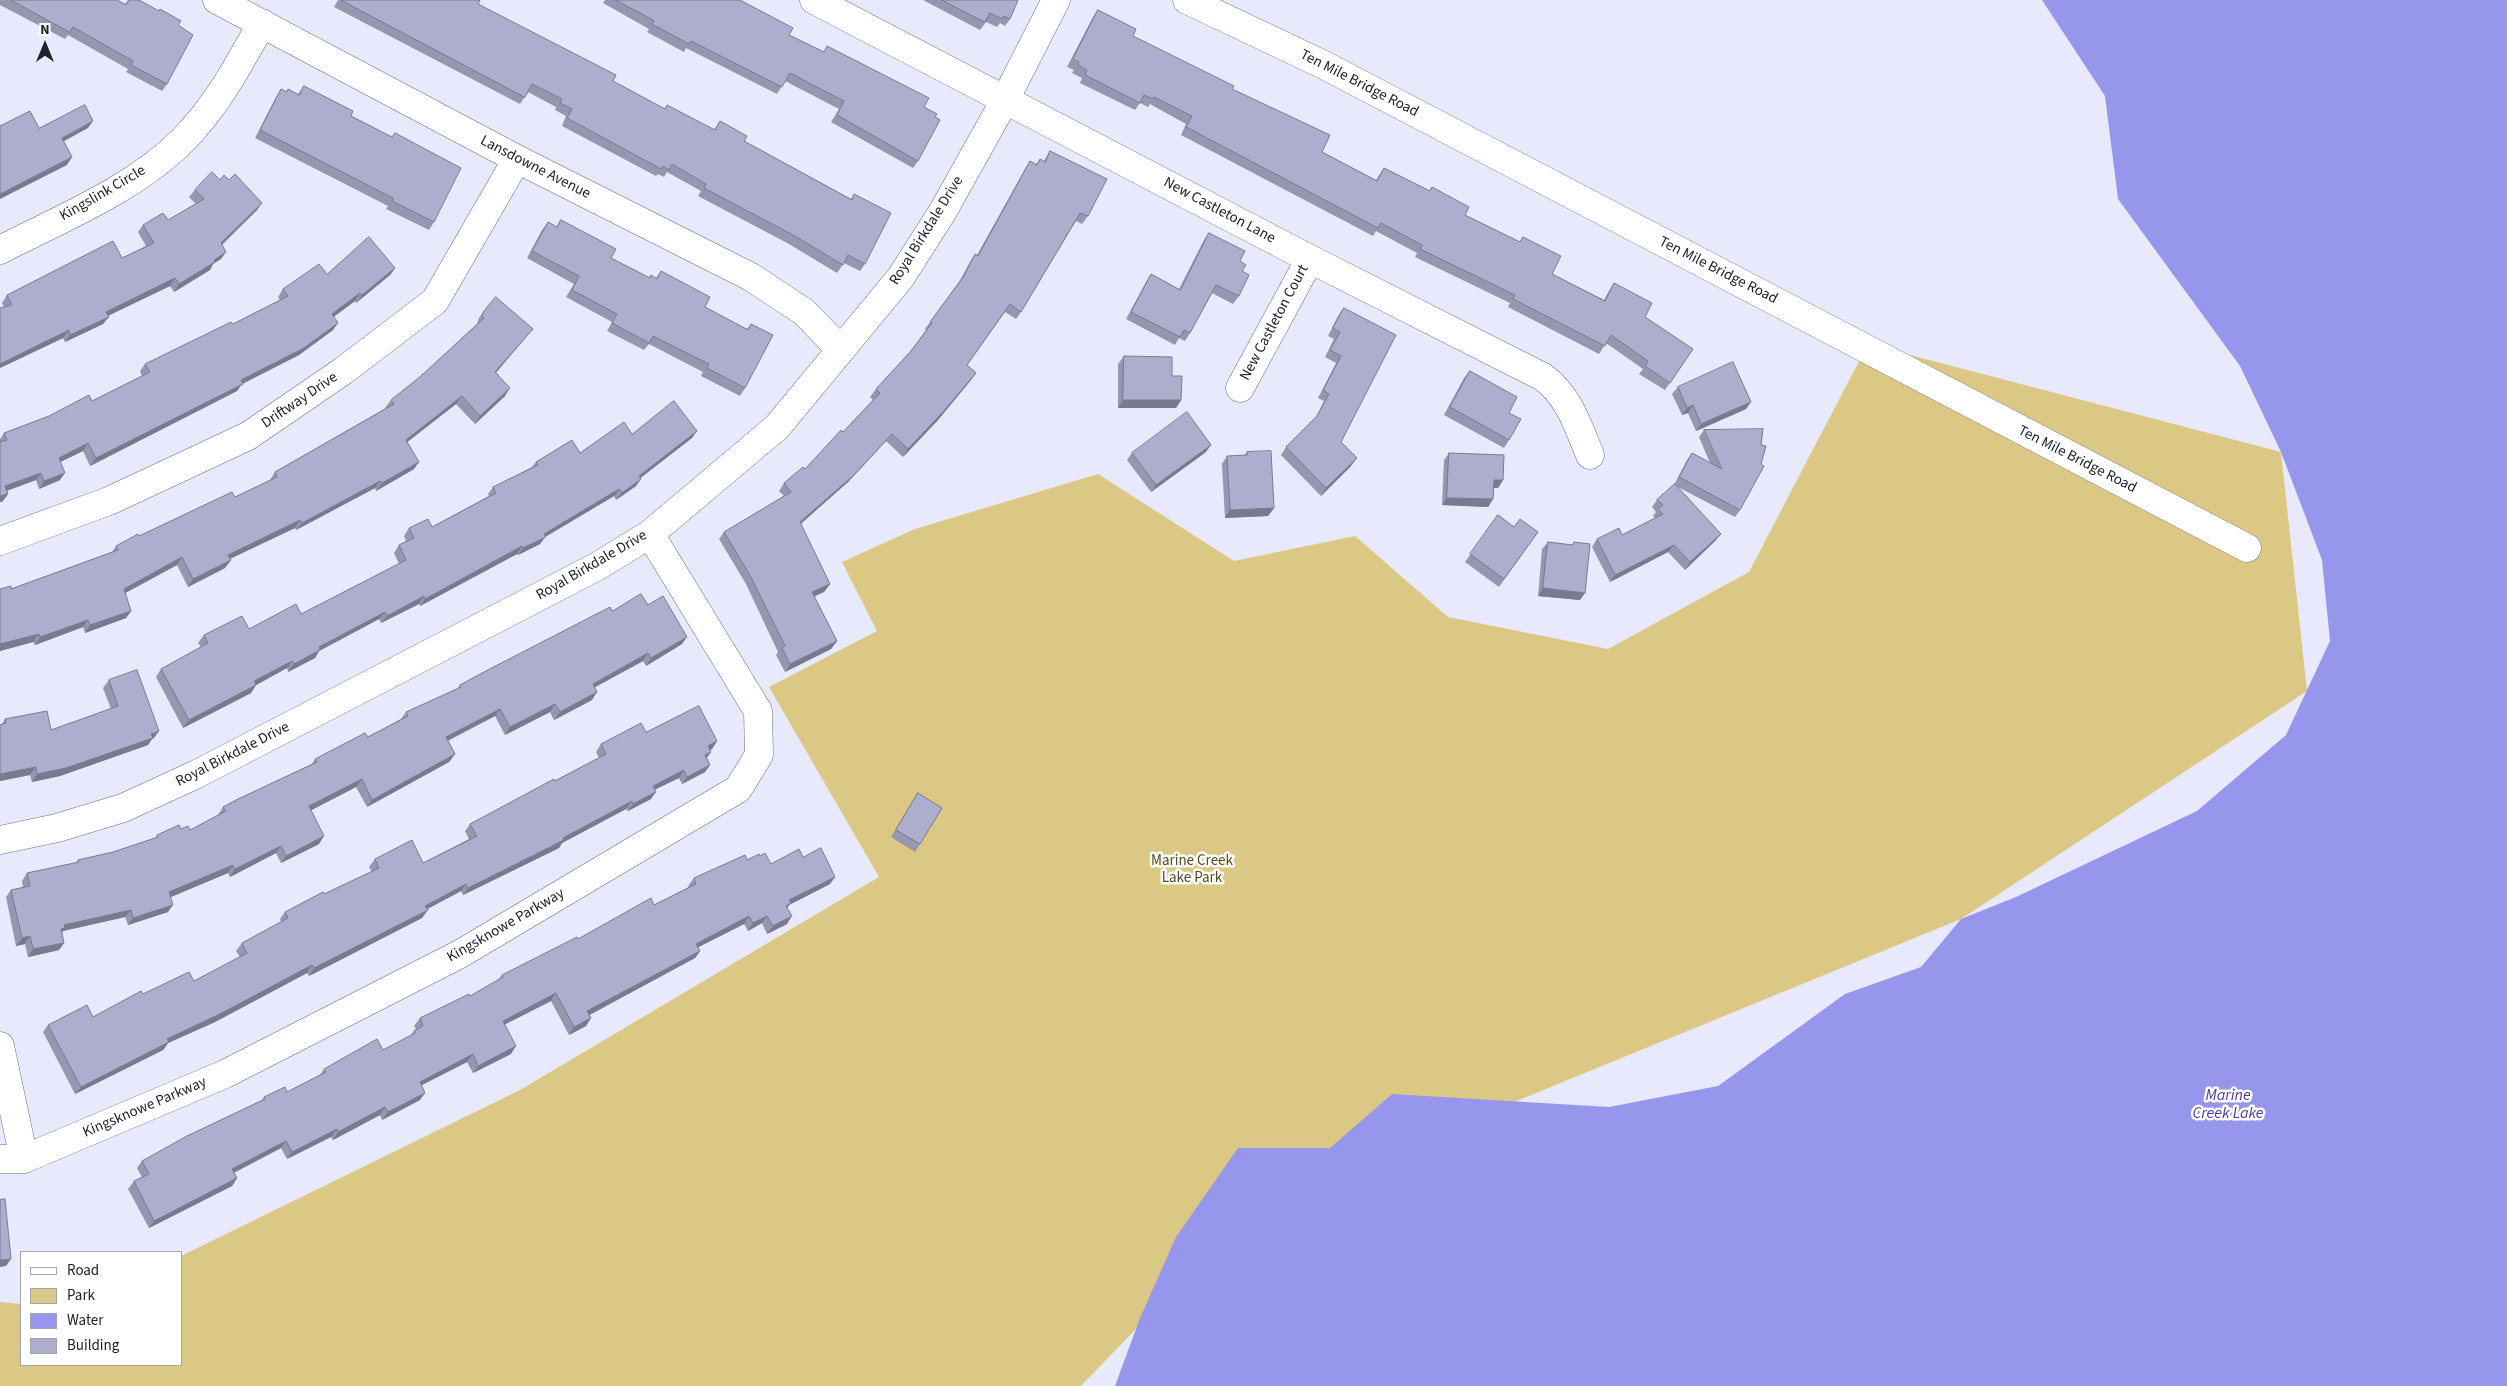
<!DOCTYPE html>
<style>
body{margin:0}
#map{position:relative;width:2507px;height:1386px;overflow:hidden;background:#e8e9fc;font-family:"Source Sans 3",sans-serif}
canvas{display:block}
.legend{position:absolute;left:20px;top:1251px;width:162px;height:115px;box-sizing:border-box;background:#fff;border:1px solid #a6a6ab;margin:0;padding:6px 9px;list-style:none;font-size:15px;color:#20212d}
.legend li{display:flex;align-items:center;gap:10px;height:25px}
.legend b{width:25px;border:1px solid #a6a6ab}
.north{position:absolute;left:20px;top:20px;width:50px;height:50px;-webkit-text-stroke:4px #fff;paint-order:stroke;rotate:0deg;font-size:14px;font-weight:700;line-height:20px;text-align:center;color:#20212d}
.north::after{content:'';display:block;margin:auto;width:18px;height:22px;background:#20212d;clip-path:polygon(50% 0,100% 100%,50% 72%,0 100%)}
</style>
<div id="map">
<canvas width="2507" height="1386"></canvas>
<ul class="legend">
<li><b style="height:6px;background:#fff"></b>Road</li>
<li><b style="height:14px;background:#dcc885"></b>Park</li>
<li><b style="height:14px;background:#9796ed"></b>Water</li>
<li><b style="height:14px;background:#adaecd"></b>Building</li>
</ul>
<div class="north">N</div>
</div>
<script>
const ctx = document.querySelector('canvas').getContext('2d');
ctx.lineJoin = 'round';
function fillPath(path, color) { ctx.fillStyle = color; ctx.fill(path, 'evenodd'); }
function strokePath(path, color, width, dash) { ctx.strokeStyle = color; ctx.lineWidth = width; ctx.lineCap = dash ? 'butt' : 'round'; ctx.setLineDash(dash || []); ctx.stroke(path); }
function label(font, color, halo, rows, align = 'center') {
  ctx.font = font + ' "Source Sans 3",sans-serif'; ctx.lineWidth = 5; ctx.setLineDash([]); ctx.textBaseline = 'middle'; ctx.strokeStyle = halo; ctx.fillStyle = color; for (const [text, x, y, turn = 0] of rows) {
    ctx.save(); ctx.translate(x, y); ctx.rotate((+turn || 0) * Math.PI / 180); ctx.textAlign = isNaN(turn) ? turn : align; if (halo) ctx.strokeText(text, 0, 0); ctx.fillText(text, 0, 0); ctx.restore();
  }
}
fillPath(new Path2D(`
 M1868 344 2281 452 2307 691 1961 919 1514 1102 1294 1165 1081 1386H0V1302L21 1304V1365H181V1256L520 1090 879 877 769 687 877 631 842 562 915 529 1098 474 1234 561 1355 536 1448 617 1608 649 1749 572Z`), '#dcc885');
fillPath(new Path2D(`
 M2042 0H2507V1386H1115L1140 1318 1176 1237 1238 1148H1330L1392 1094 1609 1107 1718 1086 1845 994 1921 967 1961 919 2016 897 2197 811 2286 735 2330 641 2322 560 2281 452 2240 366 2118 199 2105 96Z`), '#9796ed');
const minor = new Path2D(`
 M217 0 517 159 751 277 804 312 841 350
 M814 0 1310 259 1543 377C1569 396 1578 426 1590 455
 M1187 0 1324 65 2247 548
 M0 250C62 218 133 190 183 140 217 106 239 64 262 23
 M1240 388 1310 259
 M0 541 109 501 248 436 343 371 435 301 517 159
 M0 840 57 828 123 808 197 774 598 566 650 534 777 427 901 277 943 211 1005 100 1056 0
 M0 1046 24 1159
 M0 1159H24L225 1074 460 954 738 789 759 755 758 711 650 534`);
strokePath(minor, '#6b6c88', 29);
strokePath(minor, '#fff', 28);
fillPath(new Path2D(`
 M0 0H117L125 4 128 0H139L178 25 167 84 162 91 126 72 128 69 68 35 65 39 0 5Z
 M338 0H480L478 4 613 81 664 109 667 105 714 130 720 121 744 141 851 199 854 194 865 264 860 271 844 263 837 273 789 244 698 196 701 191 667 172 664 177 658 174 656 176 562 126 566 116 555 110 556 107 528 92 520 104 334 7Z
 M605 0H740L789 35 824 52 827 46 924 107 935 117 918 161 913 168 831 122 839 109 785 81 777 94 686 48 684 52 647 32 649 29 603 3Z
 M923 0H1018L1010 19 1005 26 1000 23 997 27 986 22 980 30Z
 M1098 10 1133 36 1232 89 1322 152 1376 180 1384 168 1429 191 1432 187 1465 215 1519 242 1523 237 1552 274 1604 300 1609 291 1614 283 1645 317 1693 349 1665 390 1639 374 1643 369 1606 343 1599 354 1508 307 1510 303 1415 257 1417 253 1376 231 1373 236 1181 135 1186 124 1150 104 1148 107 1140 103 1135 110 1080 83 1082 78 1072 73 1074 70 1067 67 1093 17Z
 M304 86 351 116 392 137 395 133 434 222 429 230 386 209 388 206 255 138 276 97 281 89 286 92 288 89 298 94Z
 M1050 151 1088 216 1082 224 1076 221 1021 312 1016 319 1005 312 967 365 976 373 971 380 938 420 903 457 886 441 848 482 801 524 830 584 824 592 814 596 837 641 831 649 785 672 776 655 778 652 746 584 719 539 724 532 784 496 779 491 784 483 805 469 843 432 873 400 870 397 876 389 911 351 926 330 925 329 959 282 970 262 975 254 977 255 1025 169 1030 161 1036 164 1040 159 1044 161Z
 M220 180 257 210 222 245 221 259 213 264 210 270 174 292 170 286 108 316 103 324 65 342 63 338 0 368V308L4 307 2 303 7 295 122 258 146 246 138 232 143 225 168 220 196 204 189 197 195 190Z
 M561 220 611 258 649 278 651 275 656 278 661 271 705 307 747 329 751 324 745 388 740 396 701 376 703 372 649 344 644 350 607 331 612 322 566 297 574 284 527 258 542 230 548 222 556 227Z
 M1209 233 1240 261 1242 271 1239 296 1233 304 1212 293 1190 333 1185 341 1179 338 1175 345 1126 319 1146 282 1151 274 1179 289 1204 240Z
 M395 268 390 275 356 303 355 301 334 316 333 330 299 355 242 384 237 391 90 466 83 451 60 462V480L39 489 36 480 7 491 8 494 2 502H0V439L4 433 92 401 142 376 140 371 145 364 233 324 280 300 278 297 283 289 327 274Z
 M1344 308 1341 442 1351 466 1321 496 1281 455 1286 447 1315 419 1324 401 1318 398 1336 363 1325 357 1334 339 1328 336 1338 316Z
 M484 311 527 336 496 373 505 396 475 424 456 404 407 442 414 469 376 491 375 488 296 530 295 528 230 559 231 560 225 568 188 587 177 565 125 593 131 611 126 618 85 633 83 627 35 645 33 642 0 651V589H11L112 552 116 546 139 536 235 497 270 480 275 472 386 408H385L391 400 421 376 477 324 479 318Z
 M1124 356 1172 376 1181 400 1176 408H1118V364Z
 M1470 371 1509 413V440L1504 448 1444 415 1464 378Z
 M1678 387 1746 409 1696 431 1688 413 1682 415 1672 394Z
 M1704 430 1740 510 1735 517 1676 486 1721 534 1715 541 1685 570 1668 552 1610 582 1592 547 1597 539 1622 535 1655 518 1653 516 1656 512 1652 507 1657 500 1674 485 1687 460 1692 453 1710 463 1699 437Z
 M632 434 692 438 640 478 636 486 616 500 614 496 545 537 540 544 518 555 517 554 420 606 419 604 381 623 379 619 319 651 315 658 288 672 287 668 256 685 251 693 183 728 156 677 161 669 201 647 198 643 204 635 249 629 301 614 399 564 394 553 399 545 406 541 404 536 409 528 432 527 489 496 488 494 493 487 532 467 536 462 580 453Z
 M1206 452 1151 492 1127 460 1132 453Z
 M1247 452 1274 508 1268 516 1225 518 1222 464 1227 456H1244Z
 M1449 453 1503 480 1498 488H1494L1493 499 1488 507 1442 505 1444 460Z
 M1498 515 1514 527 1538 532 1499 587 1465 562Z
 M1548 542 1572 545 1574 542 1580 600 1538 596 1542 549Z
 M648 605 682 644 646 666 643 661 595 687 592 700 554 720 550 712 505 735 495 716 448 741 455 754 449 762 367 807 356 787 311 810 319 844 281 863 276 853 230 877 228 873 170 897 168 912 128 925 125 917 63 931 62 933 64 943 59 950 28 957 25 944 16 946 6 897 11 890 23 887 22 881 27 873 76 863 78 860 113 852 155 838 157 835 181 829 190 830 218 815 223 807 312 764 315 759 368 737 401 719 406 712 457 689 460 685 612 611Z
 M109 680 154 738 152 739 148 745 60 776 32 782 30 775 0 781V725L2 724 5 719 51 730 111 709 103 688Z
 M646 732 717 741 712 749 710 750 707 758 710 765 705 772 682 784 679 778 655 789 651 799 628 811 626 809 562 843 559 848 463 895 461 891 427 909 422 918 309 976 307 973 215 1022 168 1043 163 1050 75 1094 43 1032 48 1025 93 1017 143 994 194 981 240 957 236 951 242 943 281 922 280 919 285 912 372 872 369 867 375 859 423 863 469 839 465 831 470 824 599 758 596 752 601 744Z
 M918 793 920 844 915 852 891 837Z
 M760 856 771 864 803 857 835 877 830 884 789 905 787 908V924L767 934 762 923 748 931 744 924 698 947 700 951 695 958 589 1015 591 1018 586 1026 569 1035 551 1001 505 1024 511 1054 473 1073 467 1062 422 1085 420 1100 382 1120 380 1115 333 1140 331 1137 287 1159 281 1148 234 1173 237 1178 232 1186 149 1228 128 1189 134 1181 142 1177 137 1168 142 1161 262 1100 264 1097 287 1092 320 1075 324 1069 383 1050 410 1036 414 1031 416 1029 414 1026 420 1018 470 996 498 980 502 975 578 939 654 905 689 887 688 886 694 878Z`), '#9596b0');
fillPath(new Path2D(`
 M93 121 88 128 57 145 62 138Z
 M72 157 67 165 0 199V194Z
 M262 203 257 210 215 251 221 243Z
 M226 252 221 259 213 264 210 270 174 292 179 284Z
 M395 268 390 275 356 303 362 295Z
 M175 278 170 286 101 319 106 312Z
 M360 293 355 301 327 322 332 314Z
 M109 317 103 324 65 342 70 335Z
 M338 323 333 330 299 355 242 384 237 391 90 466 96 458 241 380Z
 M533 329 527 336 490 379 495 372Z
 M69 330 63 338 0 368V364Z
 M976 373 971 380 938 420 903 457 908 449Z
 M510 388 505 396 475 424 480 416Z
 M462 396 456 404 401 447 406 440Z
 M1123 400H1181L1176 408H1118Z
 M1751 402 1746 409 1696 431 1701 424Z
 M1693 405 1688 413 1682 415 1687 408Z
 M697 431 692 438 634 483 639 476Z
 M892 434 886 441 848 482 794 529 800 522Z
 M88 443 83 451 54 465 59 458Z
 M1211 445 1206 452 1151 492 1156 485Z
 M1357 458 1351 466 1321 496 1326 488Z
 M419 462 414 469 376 491 382 483Z
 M41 473 36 480 0 493 5 486Z
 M65 473 60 480 39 489 44 481Z
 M641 479 636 486 616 500 622 493Z
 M1494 480H1503L1498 488H1489Z
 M380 481 375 488 296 530 302 523Z
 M619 489 614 496 545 537 540 544 518 555 523 548 544 534Z
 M8 494 2 502H0V496Z
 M1447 498 1493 499 1488 507 1442 505Z
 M1274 508 1268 516 1225 518 1230 510Z
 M300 520 295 528 223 562 228 555Z
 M1721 534 1715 541 1685 570 1690 562Z
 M1674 545 1668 552 1610 582 1615 575Z
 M522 546 517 554 420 606 425 599Z
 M182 557 177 565 118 597 124 589Z
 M231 560 225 568 188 587 193 579Z
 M830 584 824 592 807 600 812 592Z
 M1543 588 1585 593 1580 600 1538 596Z
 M424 596 419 604 381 623 387 616Z
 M131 611 126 618 85 633 90 625Z
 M385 612 379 619 319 651 315 658 288 672 294 664 319 647Z
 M88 620 83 627 35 645 40 637Z
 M39 634 33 642 0 651V644Z
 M687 637 682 644 646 666 651 658Z
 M837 641 831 649 785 672 790 664Z
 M648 653 643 661 588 691 593 684Z
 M292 661 287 668 249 689 254 681Z
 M256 685 251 693 183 728 189 720Z
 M597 692 592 700 554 720 560 712Z
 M555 704 550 712 505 735 510 727Z
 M500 709 495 716 440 744 446 737Z
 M159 731 154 738 152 739 148 745 60 776 32 782 37 774Z
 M717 741 712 749 703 753 708 746Z
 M711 752 706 759 705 755Z
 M455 754 449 762 367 807 372 800Z
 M710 765 705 772 682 784 687 777Z
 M36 767 30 775 0 781V774Z
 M684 770 679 778 648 793 653 786Z
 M362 779 356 787 304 814 309 806Z
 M656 792 651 799 628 811 633 804Z
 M632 801 626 809 562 843 559 848 463 895 468 888Z
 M324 836 319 844 281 863 286 856Z
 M281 846 276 853 230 877 235 869Z
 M233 865 228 873 164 900 169 892Z
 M835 877 830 884 789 905 786 910 781 913 789 900Z
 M466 884 461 891 420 913 425 906Z
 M173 905 168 912 128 925 133 918Z
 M131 910 125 917 63 931 60 936 56 937 64 925Z
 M428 910 422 918 309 976 314 968Z
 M749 916 744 924 691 951 696 944Z
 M767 916 762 923 748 931 753 923Z
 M792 916 787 924 767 934 773 926Z
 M30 936 25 944 16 946 22 938Z
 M64 943 59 950 28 957 33 949Z
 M700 951 695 958 582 1019 587 1011Z
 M312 965 307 973 215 1022 168 1043 163 1050 75 1094 81 1087 167 1039Z
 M556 993 551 1001 498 1028 503 1021Z
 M591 1018 586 1026 569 1035 574 1027Z
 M516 1046 511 1054 473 1073 478 1066Z
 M473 1054 467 1062 414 1089 420 1082Z
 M425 1093 420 1100 382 1120 388 1112Z
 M385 1107 380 1115 333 1140 338 1132Z
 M337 1129 331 1137 287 1159 292 1152Z
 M286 1141 281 1148 227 1176 232 1169Z
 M237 1178 232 1186 149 1228 154 1221Z
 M11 1259 6 1266 0 1267V1260Z`), '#797a90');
const building = new Path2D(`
 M11 0H117L126 5 129 0H139L159 11 160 9 181 21 178 25 193 35 167 84 131 65 133 61 73 27 70 32Z
 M341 0H480L478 4 616 75 613 81 665 109 667 105 715 130 720 121 747 136 744 141 852 200 854 194 891 213 865 264 848 255 843 265 795 236 704 188 706 184 672 164 669 170 663 166 661 169 567 118 572 109 560 103 562 99 532 84 525 97Z
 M616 0H740L793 28 789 35 824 52 827 46 929 98 924 107 937 114 935 117 940 120 918 161 837 115 844 101 790 73 782 87 691 41 689 44 652 24 654 21Z
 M942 0H1018L1010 19 1004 16 1002 19 990 13 985 22Z
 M1098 10 1136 29 1133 36 1234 86 1232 89 1330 135 1322 152 1377 181 1384 168 1430 191 1432 187 1469 207 1465 215 1520 242 1523 237 1561 256 1552 274 1605 301 1614 283 1652 303 1645 317 1693 349 1670 383 1645 366 1648 361 1611 335 1605 346 1513 299 1515 295 1420 249 1422 245 1381 223 1378 228 1186 127 1192 116 1154 97 1153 99 1144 95 1140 103 1085 75 1087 70 1078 65 1079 62 1073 59Z
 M304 86 353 111 351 116 392 137 395 133 461 168 434 222 392 201 393 198 260 130 281 89 287 92 288 89 299 95Z
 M85 105 93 121 62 138 72 157 0 194V126L30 111 39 128Z
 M1050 151 1107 179 1088 216 1080 213 1021 312 1010 304 967 365 976 373 943 412 908 449 892 434 854 475 800 522 830 584 812 592 837 641 790 664 782 648 785 646 751 577 724 532 791 492 784 483 803 467 805 469 841 430 843 432 880 393 876 389 911 351 932 323 930 322 964 276 975 254 978 256 1030 161 1037 165 1040 159 1045 162Z
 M212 172 220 180 224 175 229 180 235 174 262 203 221 243 226 252 214 260 215 262 179 284 175 278 106 312 109 317 70 335 69 330 0 364V308L12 305 7 295 113 241 122 258 154 243 143 225 163 213 168 220 204 199 195 190Z
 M561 220 616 249 611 258 650 278 651 275 657 279 661 271 710 297 705 307 748 330 751 324 773 335 745 388 707 368 709 364 653 336 649 343 612 323 617 314 572 290 579 276 532 251 548 222 557 227Z
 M1209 233 1245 251 1240 261 1246 265 1242 271 1249 275 1239 296 1216 285 1190 333 1184 330 1180 337 1131 312 1151 274 1180 290Z
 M369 237 395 268 362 295 360 293 332 314 338 323 304 348 241 380 243 384 96 458 88 443 59 458 65 473 44 481 41 473 5 486 8 494 0 496V442L7 440 4 433 49 416 89 395 92 401 150 372 145 364 231 322 233 324 288 296 283 289 319 264 327 274Z
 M496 297 533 329 495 372 510 388 480 416 462 396 406 440 419 462 382 483 380 481 302 523 300 520 228 555 231 560 193 579 182 557 124 589 131 611 90 625 88 620 40 637 39 634 0 644V589L11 586V589L118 550 116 546 138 534 139 536 232 492 235 497 277 477 275 472 394 404 391 400 421 376 484 318 482 316 484 311Z
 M1344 308 1396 335 1341 442 1357 458 1326 488 1286 447 1317 416 1329 394 1323 390 1341 356 1330 350 1340 332 1333 328Z
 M1124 356 1172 357V376H1182L1181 400H1123Z
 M1733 362 1751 402 1701 424 1693 405 1687 408 1678 387Z
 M1470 371 1517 397 1509 413 1521 419 1509 440 1450 407Z
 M674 401 697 431 639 476 641 479 622 493 619 489 544 534 546 537 523 548 522 546 425 599 424 596 387 616 385 612 319 647 320 650 294 664 292 661 254 681 256 685 189 720 161 669 208 643 204 635 242 616 249 629 296 604 301 614 406 560 399 545 414 538 409 528 428 519 432 527 496 493 493 487 538 465 536 462 572 440 580 453 624 422 632 434Z
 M1187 412 1211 445 1156 485 1132 453Z
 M1763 429 1761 445 1766 446 1761 464 1764 466 1740 510 1679 477 1692 453 1722 469 1704 430Z
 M1271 451 1274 508 1230 510 1227 456 1247 455V452Z
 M1449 453 1504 455 1503 480H1494L1493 499 1447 498Z
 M1675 484 1721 534 1690 562 1674 545 1615 575 1597 539 1619 528 1622 535 1663 514 1658 509 1663 505 1657 500Z
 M1498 515 1514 527 1520 519 1538 532 1504 579 1470 554Z
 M1548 542 1573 545 1574 542 1590 544 1585 593 1543 588Z
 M641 594 648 605 663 596 687 637 651 658 648 653 593 684 597 692 560 712 555 704 510 727 500 709 446 737 455 754 372 800 362 779 309 806 324 836 286 856 281 846 235 869 233 865 169 892 173 905 133 918 131 910 64 925 65 928 61 929 64 943 33 949 30 936 22 938 11 890 30 886 27 873 79 862 78 860 113 852 158 837 157 835 179 825 181 829 188 826 190 830 226 811 223 807 238 799 317 762 315 759 365 733 368 737 408 716 406 712 461 687 460 685 482 673 610 607 612 611Z
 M137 670 159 731 151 734 153 738 66 768 37 774 36 767 0 774V725L6 723 5 719 47 711 51 730 118 706 109 680Z
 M699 706 717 741 708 746 711 752 705 755 710 765 687 777 684 770 653 786 656 792 633 804 632 801 563 838 564 840 468 888 466 884 425 906 428 910 314 968 312 965 220 1014 167 1039 169 1042 81 1087 48 1025 87 1005 93 1017 141 991 143 994 189 972 194 981 247 953 242 943 288 918 285 912 323 892 324 894 379 868 375 859 412 840 423 863 477 836 470 824 554 779 555 781 606 754 601 744 641 723 646 732Z
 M918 793 942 808 920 844 896 830Z
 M821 848 835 877 789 900 791 903 786 906 792 916 773 926 767 916 753 923 749 916 696 944 700 951 587 1011 591 1018 574 1027 556 993 503 1021 516 1046 478 1066 473 1054 420 1082 425 1093 388 1112 385 1107 338 1132 337 1129 292 1152 286 1141 232 1169 237 1178 154 1221 134 1181 149 1174 142 1161 187 1136 265 1099 264 1097 285 1087 287 1092 326 1072 324 1069 377 1039 383 1050 415 1033 414 1031 423 1026 420 1018 469 994 470 996 503 977 502 975 577 937 578 939 651 898 654 905 696 884 694 878 745 855 747 860 759 854 760 856 765 853 771 864 799 849 803 857Z
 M5 1199 11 1259 0 1260V1200Z`);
fillPath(building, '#adaecd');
strokePath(building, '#797a90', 1);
label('15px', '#20212d', '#fff', [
 ["Ten Mile Bridge Road",1359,84,27],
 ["Lansdowne Avenue",535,168,27],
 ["Kingslink Circle",103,194,-30],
 ["New Castleton Lane",1219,211,28],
 ["Royal Birkdale Drive",927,231,-58],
 ["Ten Mile Bridge Road",1718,271,27],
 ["New Castleton Court",1275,323,-62],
 ["Driftway Drive",300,401,-34],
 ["Ten Mile Bridge Road",2077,460,27],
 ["Royal Birkdale Drive",592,566,-30],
 ["Royal Birkdale Drive",233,755,-27],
 ["Kingsknowe Parkway",506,926,-30],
 ["Kingsknowe Parkway",145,1108,-23]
]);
label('15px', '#584b21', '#fff', [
 ["Marine Creek",1192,862],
 ["Lake Park",1192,879]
]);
label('italic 16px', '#483da1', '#fff', [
 ["Marine",2228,1096],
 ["Creek Lake",2228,1114]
]);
</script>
